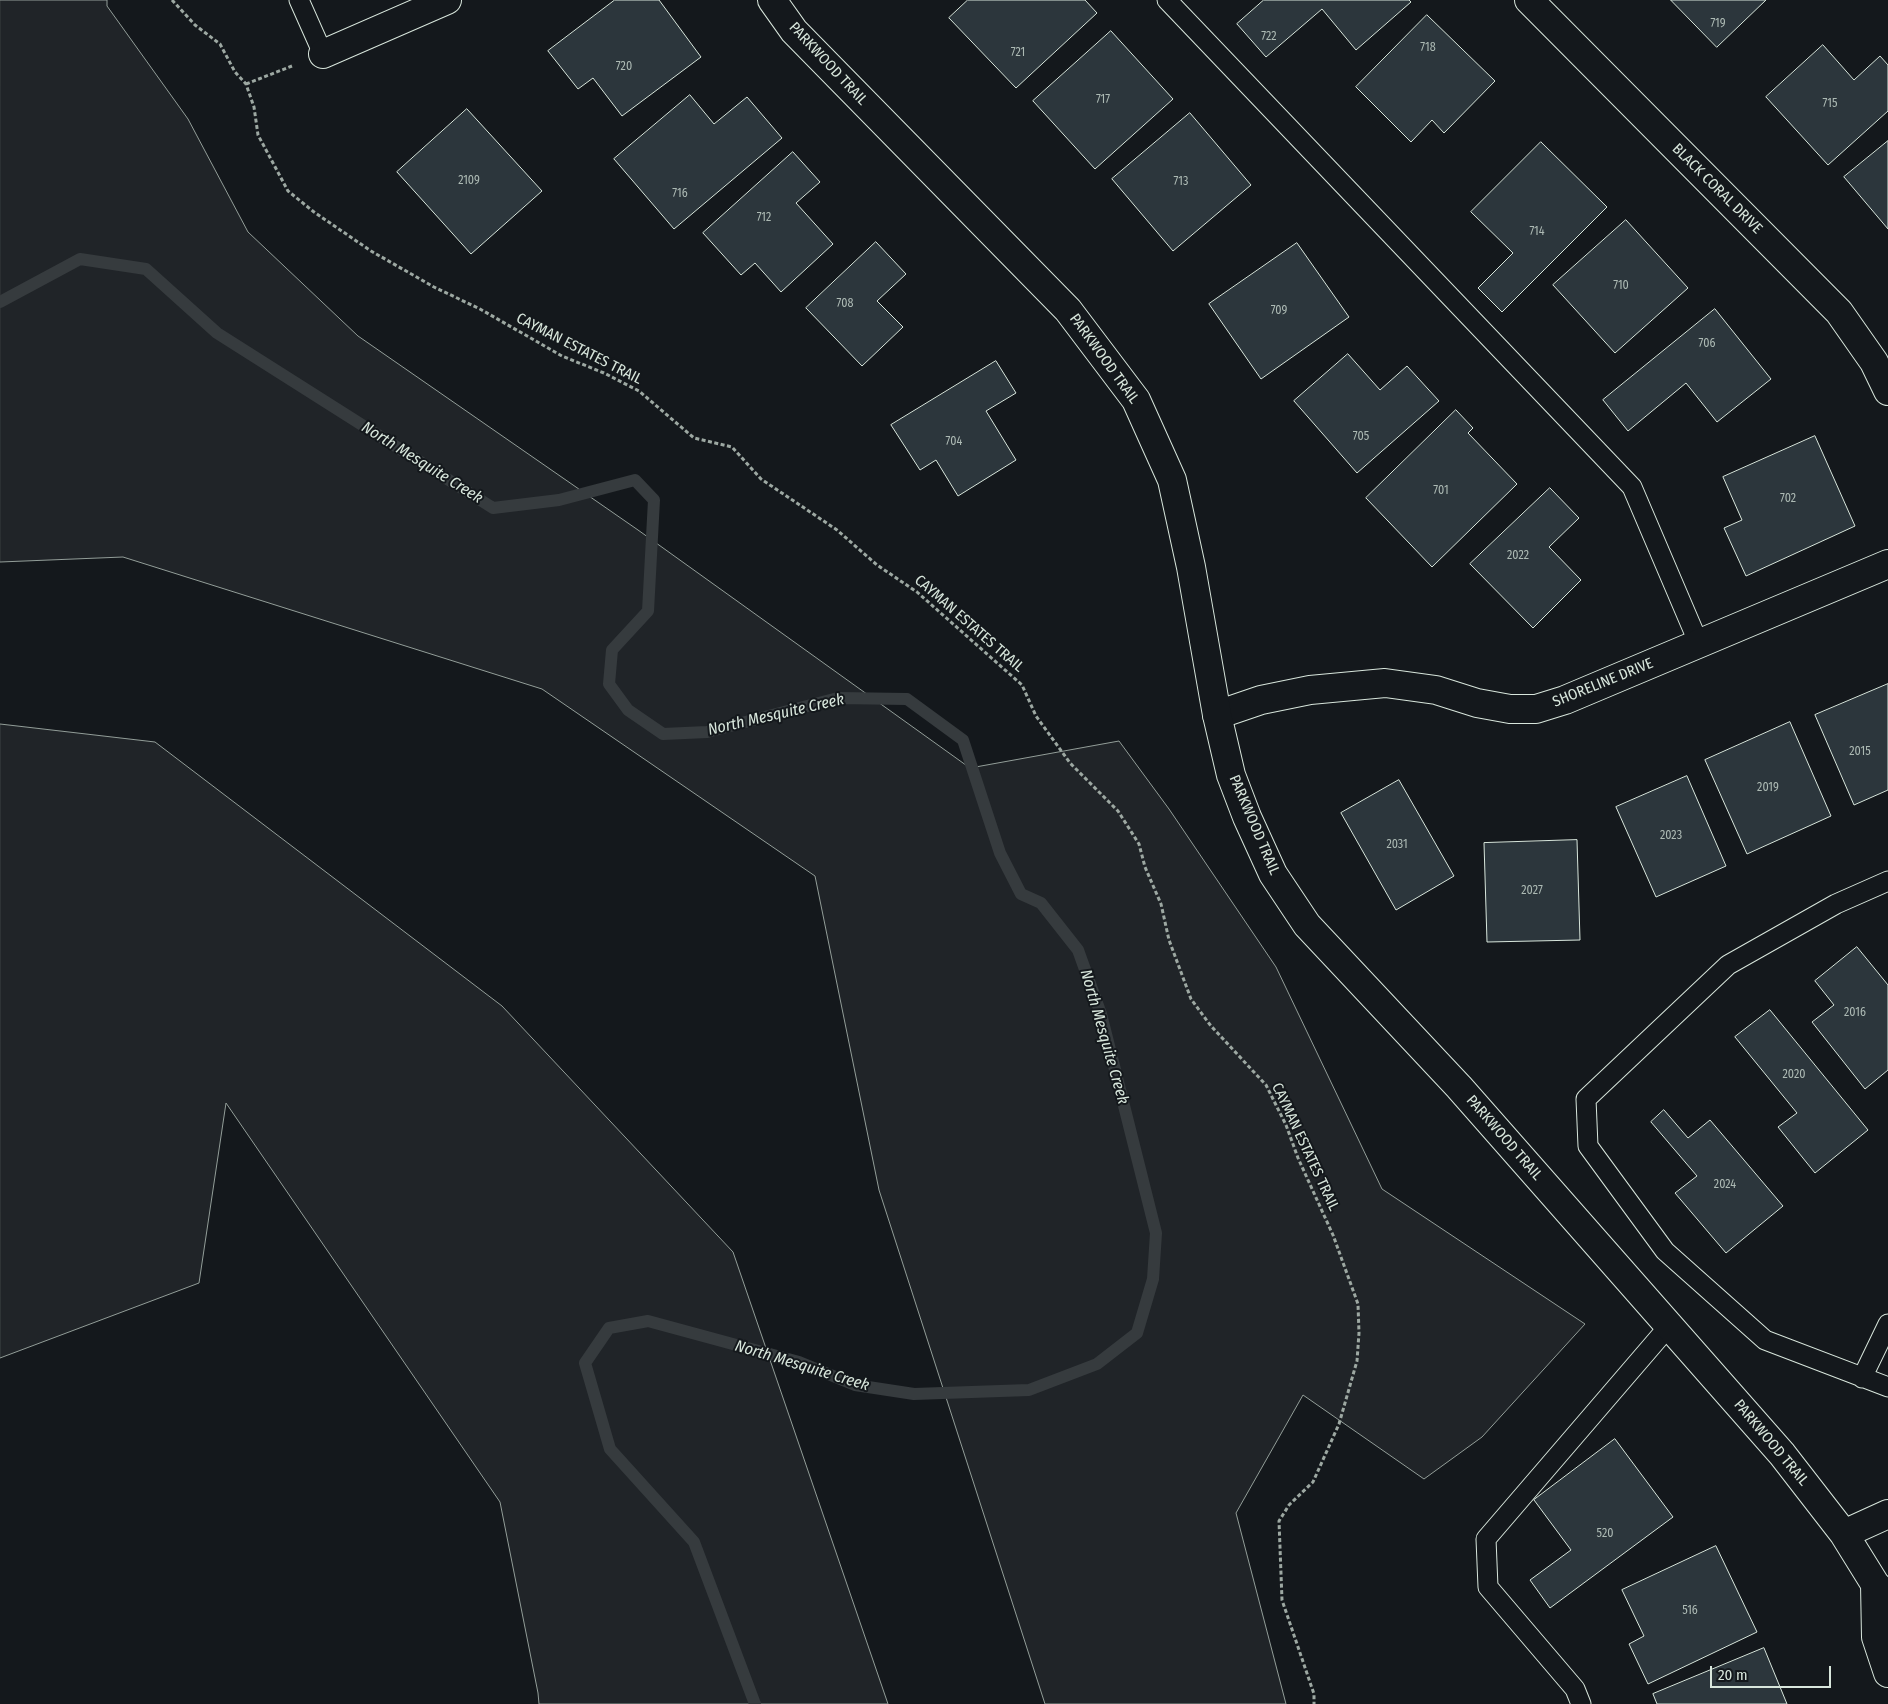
<!DOCTYPE html>
<style>
body{margin:0}
#map{position:relative;width:1888px;height:1704px;overflow:hidden;background:#14181c;font-family:"Fira Sans Condensed",sans-serif}
canvas{display:block}
.scale{position:absolute;left:1710px;top:1666px;width:121px;height:22px;box-sizing:border-box;border:2px solid #d8e6dc;border-top:0;padding-left:6px;font-size:15px;line-height:18px;white-space:nowrap;color:#d8e6dc;-webkit-text-stroke:4px #14181c;paint-order:stroke}
</style>
<div id="map">
<canvas width="1888" height="1704"></canvas>
<div class="scale">20 m</div>
</div>
<script>
const ctx = document.querySelector('canvas').getContext('2d');
ctx.lineJoin = 'round';
function fillPath(path, color) { ctx.fillStyle = color; ctx.fill(path, 'evenodd'); }
function strokePath(path, color, width, dash) { ctx.strokeStyle = color; ctx.lineWidth = width; ctx.lineCap = dash ? 'butt' : 'round'; ctx.setLineDash(dash || []); ctx.stroke(path); }
function label(font, color, halo, rows, align = 'center') {
  ctx.font = font + ' "Fira Sans Condensed",sans-serif'; ctx.lineWidth = 4; ctx.setLineDash([]); ctx.textBaseline = 'middle'; ctx.strokeStyle = halo; ctx.fillStyle = color; for (const [text, x, y, turn = 0] of rows) {
    ctx.save(); ctx.translate(x, y); ctx.rotate((+turn || 0) * Math.PI / 180); ctx.textAlign = isNaN(turn) ? turn : align; if (halo) ctx.strokeText(text, 0, 0); ctx.fillText(text, 0, 0); ctx.restore();
  }
}
const green = new Path2D(`
 M0 0H107V6L188 119 248 232 358 336 638 530 970 768 1119 741 1169 809 1276 967 1382 1189 1585 1324 1482 1437 1424 1479 1303 1395 1236 1513 1286 1704H1045L879 1190 815 876 542 689 123 557 0 562Z
 M0 724 155 742 502 1006 733 1252 888 1704H539L538 1693 500 1502 226 1103 199 1283 0 1358Z`);
fillPath(green, '#202428');
strokePath(green, '#939e99', 1);
strokePath(new Path2D(`
 M0 302 80 259 146 269 217 333 493 508 559 500 635 480 654 500 648 611 612 650 609 684 628 710 663 734 707 732 838 698 907 699 963 740 1000 853 1021 894 1041 903 1078 950 1101 1014 1156 1233 1153 1279 1137 1333 1097 1364 1029 1390 914 1394 855 1385 799 1362 648 1321 609 1328 585 1363 610 1449 694 1542 755 1704`), '#363b3e', 12);
const building = new Path2D(`
 M615 0H659L701 57 622 116 593 78 578 89 548 51Z
 M968 0H1085L1097 13 1016 88 949 18Z
 M1264 0H1409L1411 2 1356 50 1322 9 1266 57 1237 24Z
 M1671 0H1766L1717 47Z
 M1427 15 1495 81 1444 133 1432 120 1411 142 1356 87Z
 M1111 31 1173 99 1095 169 1033 101Z
 M1823 45 1854 80 1880 56 1888 65V111L1828 165 1766 97Z
 M690 95 714 124 747 97 782 138 674 229 614 159Z
 M467 109 542 191 471 254 397 172Z
 M1190 113 1251 185 1173 251 1112 179Z
 M1888 141V229L1844 177Z
 M1541 142 1607 207 1502 312 1478 288 1513 253 1471 212Z
 M793 152 820 182 796 203 833 244 781 292 755 263 741 275 703 233Z
 M1626 220 1688 288 1615 353 1553 285Z
 M876 242 906 274 877 301 903 327 862 366 806 308Z
 M1297 243 1349 317 1261 379 1209 304Z
 M1715 309 1771 379 1717 422 1686 383 1628 431 1603 400Z
 M1348 354 1380 390 1407 366 1439 401 1357 473 1294 401Z
 M996 361 1016 393 986 411 1016 460 958 496 936 460 920 470 891 425Z
 M1456 410 1473 428 1468 433 1517 484 1432 567 1366 498Z
 M1815 436 1855 526 1746 576 1724 528 1742 520 1723 477Z
 M1550 488 1579 518 1549 547 1581 580 1533 628 1470 564Z
 M1888 684V790L1854 805 1815 715Z
 M1790 722 1831 816 1747 854 1705 760Z
 M1687 776 1726 866 1656 897 1616 807Z
 M1399 780 1454 876 1396 910 1341 813Z
 M1577 840 1580 940 1487 942 1484 843Z
 M1857 947 1888 985V1070L1865 1089 1812 1022 1834 1005 1815 981Z
 M1770 1010 1868 1130 1815 1173 1778 1127 1797 1113 1735 1037Z
 M1664 1110 1688 1138 1710 1120 1783 1206 1726 1253 1675 1193 1697 1176 1651 1122Z
 M1615 1439 1673 1517 1550 1608 1530 1580 1571 1550 1534 1500Z
 M1716 1546 1757 1632 1648 1684 1629 1644 1644 1636 1622 1590Z
 M1764 1648 1787 1704H1657L1653 1694Z`);
fillPath(building, '#2c363c');
strokePath(building, '#d8e6dc', 1);
const lane = new Path2D(`
 M299 0 323 54
 M1167 0 1632 487 1699 644
 M1888 881 1836 904 1728 965 1586 1099 1588 1146 1665 1251 1765 1340 1888 1387
 M1862 1378 1888 1324
 M1581 1704 1575 1689 1488 1587 1486 1539 1669 1326`);
const street = new Path2D(`
 M1529 0 1839 312 1874 362 1888 391
 M323 54 447 0
 M1217 715 1261 700 1310 690 1385 683 1436 690 1477 703 1510 709H1536L1565 700 1888 564`);
const secondary = new Path2D(`
 M772 0 794 31 1068 310 1136 400 1172 480 1191 567 1217 715 1231 775 1247 817 1273 874 1307 925 1459 1087 1782 1454 1844 1534 1875 1584 1888 1597
 M1844 1534 1888 1514
 M1875 1584 1876 1637 1888 1673`);
strokePath(lane, '#d8e6dc', 21);
strokePath(street, '#d8e6dc', 30);
strokePath(secondary, '#d8e6dc', 30);
strokePath(new Path2D(`
 M172 0 195 25 220 44 235 72 246 84 254 107 258 135 288 191 314 212 371 251 434 287 480 309 562 356 604 373 639 391 694 438 732 447 761 479 837 530 877 565 917 592 1022 685 1036 716 1070 763 1118 811 1139 844 1145 867 1161 904 1169 940 1191 999 1211 1026 1266 1085 1286 1125 1298 1158 1333 1235 1358 1304 1359 1333 1357 1361 1339 1424 1313 1482 1289 1505 1279 1521 1282 1600 1314 1694V1704
 M246 84 292 66`), '#9da8a2', 3, [4, 2.5]);
strokePath(lane, '#14181c', 19);
strokePath(street, '#14181c', 28);
strokePath(secondary, '#14181c', 28);
label('12px', '#adbab4', null, [
 ["719",1718,24],
 ["722",1269,37],
 ["718",1428,48],
 ["721",1018,53],
 ["720",624,67],
 ["717",1103,100],
 ["715",1830,104],
 ["2109",469,181],
 ["713",1181,182],
 ["716",680,194],
 ["712",764,218],
 ["714",1537,232],
 ["710",1621,286],
 ["708",845,304],
 ["709",1279,311],
 ["706",1707,344],
 ["705",1361,437],
 ["704",954,442],
 ["701",1441,491],
 ["702",1788,499],
 ["2022",1518,556],
 ["2015",1860,752],
 ["2019",1768,788],
 ["2023",1671,836],
 ["2031",1397,845],
 ["2027",1532,891],
 ["2016",1855,1013],
 ["2020",1794,1075],
 ["2024",1725,1185],
 ["520",1605,1534],
 ["516",1690,1611]
]);
label('15px', '#d8e6dc', '#14181c', [
 ["PARKWOOD TRAIL",828,64,47],
 ["BLACK CORAL DRIVE",1717,189,45],
 ["CAYMAN ESTATES TRAIL",579,349,27],
 ["PARKWOOD TRAIL",1104,359,54],
 ["CAYMAN ESTATES TRAIL",969,624,41],
 ["SHORELINE DRIVE",1603,683,-22],
 ["PARKWOOD TRAIL",1254,825,67],
 ["PARKWOOD TRAIL",1504,1138,49],
 ["CAYMAN ESTATES TRAIL",1305,1147,65],
 ["PARKWOOD TRAIL",1771,1443,50]
]);
label('italic 16px', '#d8e6dc', '#14181c', [
 ["North Mesquite Creek",422,463,32],
 ["North Mesquite Creek",776,715,-13],
 ["North Mesquite Creek",1104,1037,74],
 ["North Mesquite Creek",802,1366,17]
]);
</script>
